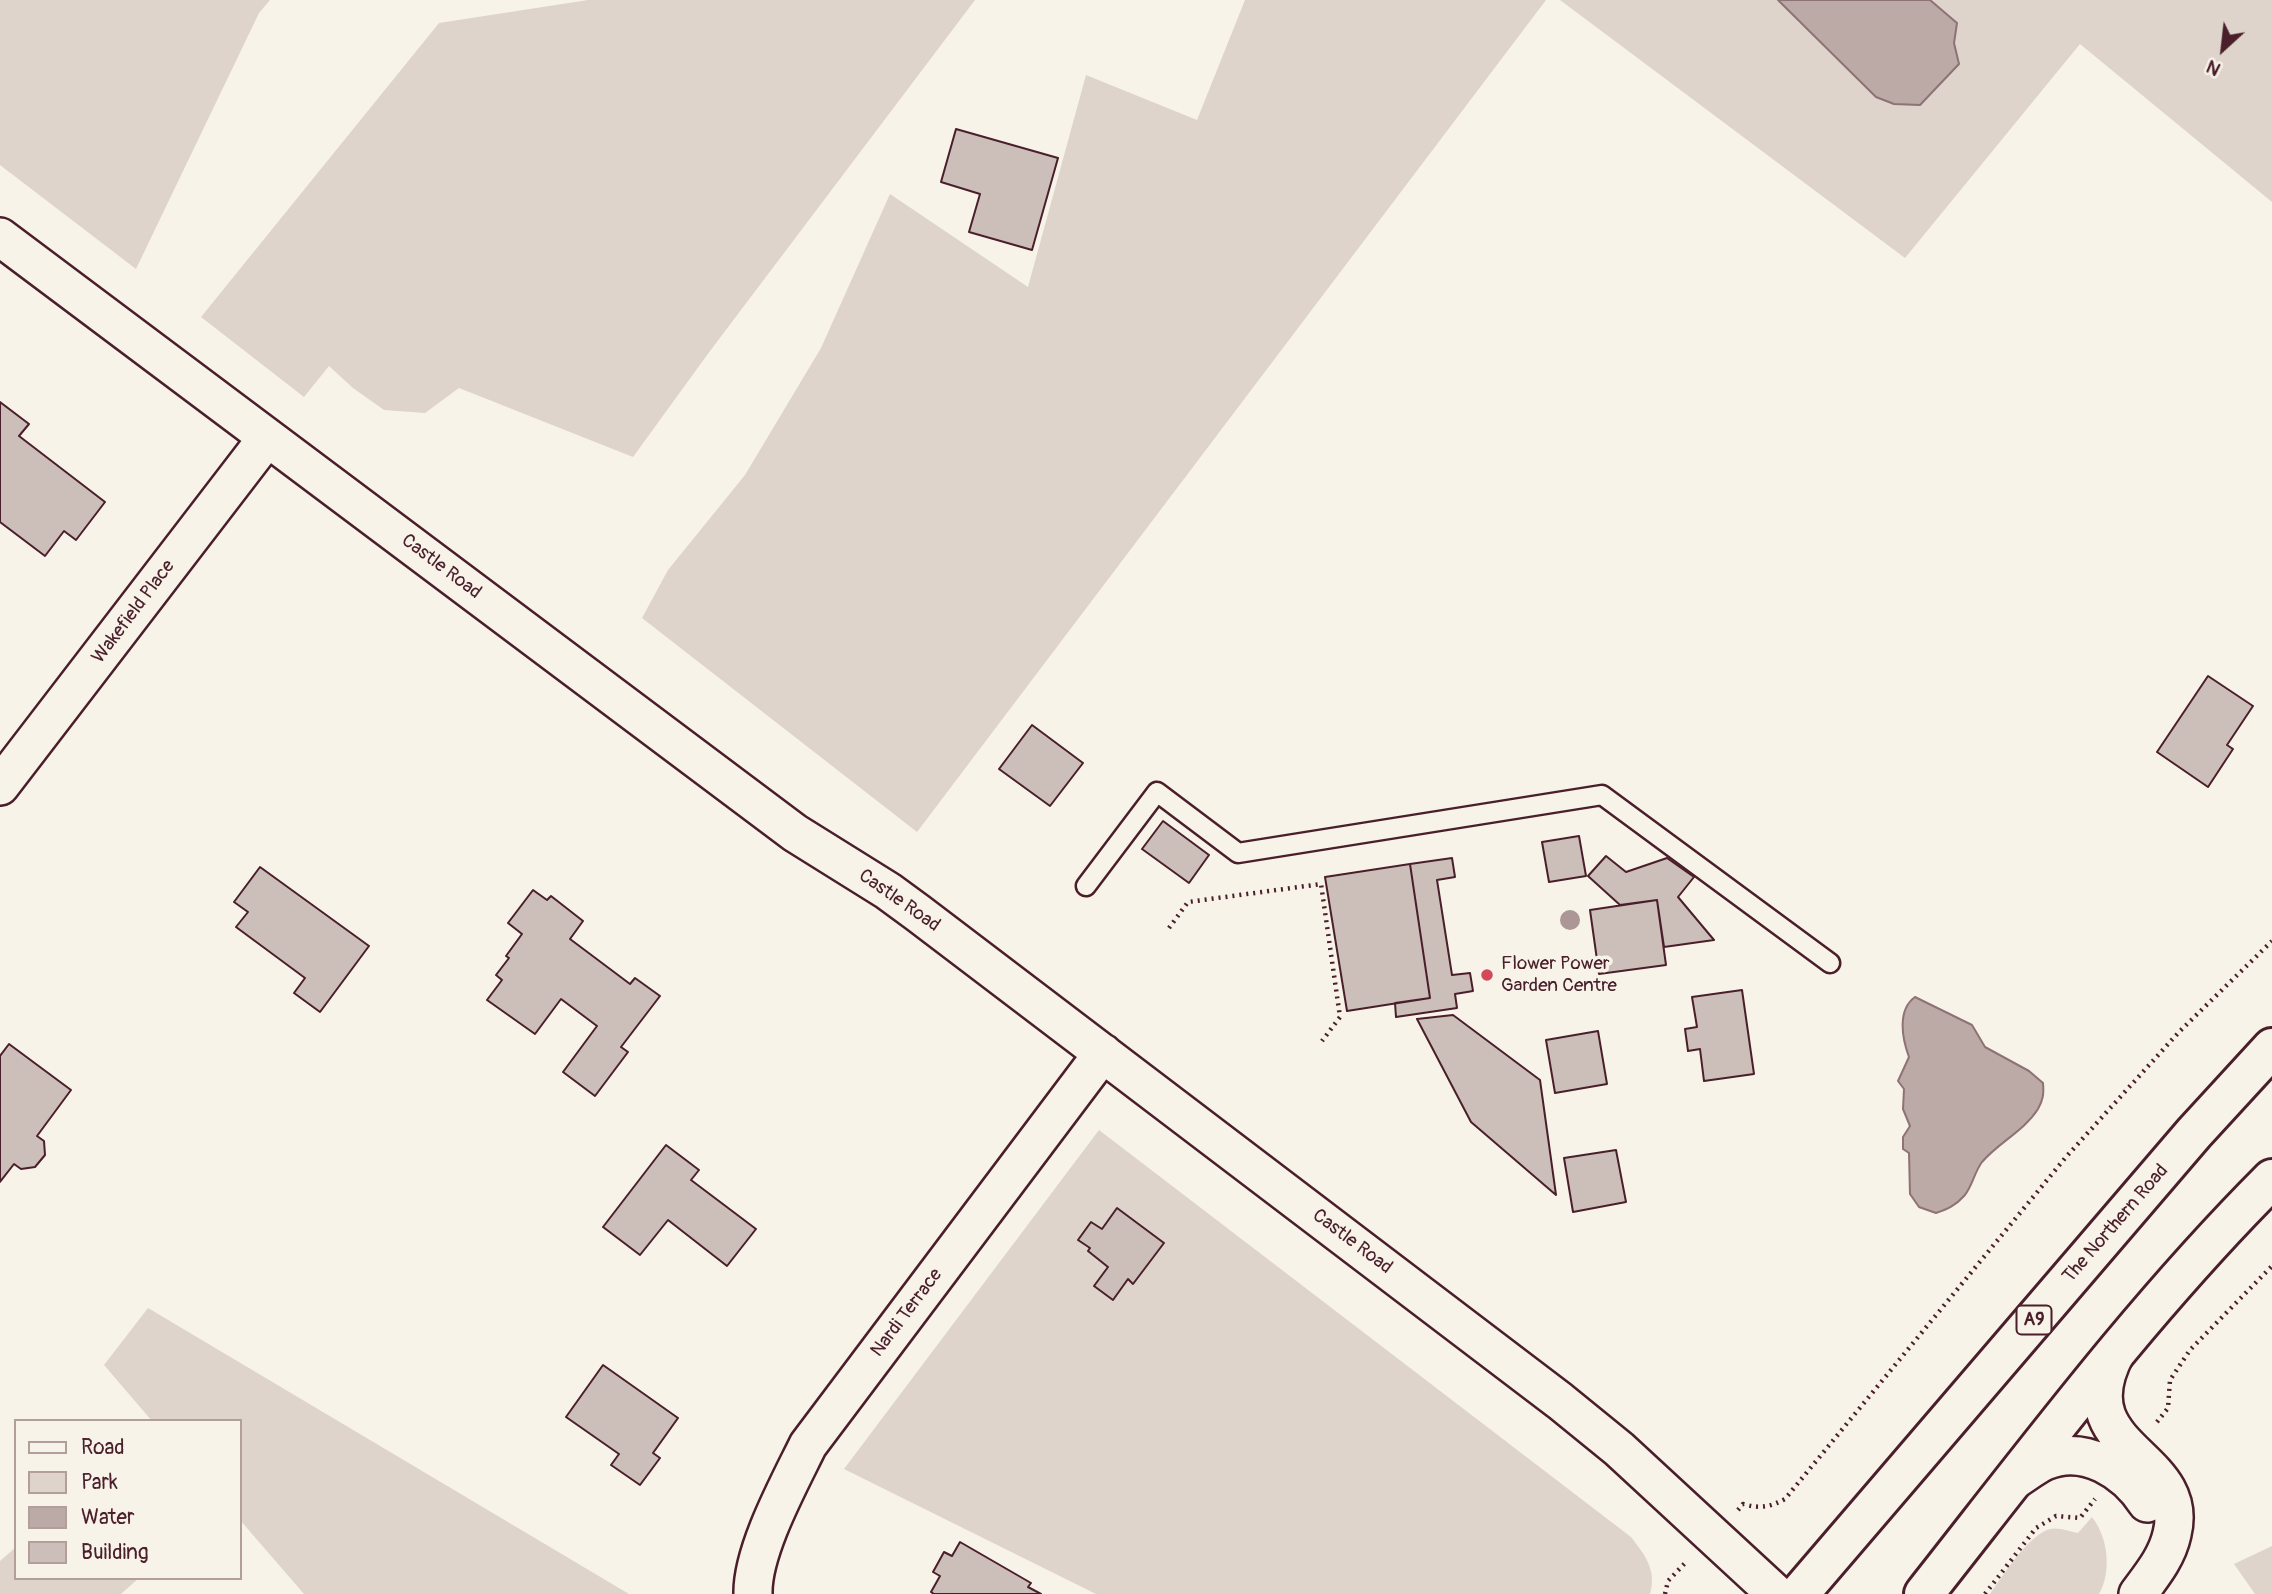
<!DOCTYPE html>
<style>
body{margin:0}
#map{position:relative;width:2272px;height:1594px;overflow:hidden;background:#f7f3e8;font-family:Pangolin,sans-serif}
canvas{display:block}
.legend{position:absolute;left:14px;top:1419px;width:228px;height:161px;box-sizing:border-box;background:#f7f3e8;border:2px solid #b29e9c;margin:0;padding:9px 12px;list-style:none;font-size:21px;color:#4a1f2b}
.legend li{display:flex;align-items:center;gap:14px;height:35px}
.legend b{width:35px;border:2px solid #b29e9c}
.north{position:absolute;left:2188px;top:14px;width:70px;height:70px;-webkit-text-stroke:5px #f7f3e8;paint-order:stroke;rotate:207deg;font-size:19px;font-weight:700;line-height:28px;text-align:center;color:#4a1f2b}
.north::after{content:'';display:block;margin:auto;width:24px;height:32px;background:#4a1f2b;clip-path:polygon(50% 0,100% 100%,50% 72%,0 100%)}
</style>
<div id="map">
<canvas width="2272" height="1594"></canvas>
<ul class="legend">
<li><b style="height:9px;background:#f7f3e8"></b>Road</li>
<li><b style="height:19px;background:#ded4cc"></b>Park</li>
<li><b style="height:19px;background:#bcaaa7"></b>Water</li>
<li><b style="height:19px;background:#ccbfb9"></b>Building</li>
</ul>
<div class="north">N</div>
</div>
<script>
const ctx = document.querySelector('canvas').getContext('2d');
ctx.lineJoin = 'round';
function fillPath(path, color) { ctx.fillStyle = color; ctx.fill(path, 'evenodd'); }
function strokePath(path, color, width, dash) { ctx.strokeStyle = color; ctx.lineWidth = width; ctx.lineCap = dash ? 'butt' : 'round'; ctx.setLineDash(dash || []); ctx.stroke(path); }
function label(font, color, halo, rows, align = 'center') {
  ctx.font = font + ' Pangolin,sans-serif'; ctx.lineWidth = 7; ctx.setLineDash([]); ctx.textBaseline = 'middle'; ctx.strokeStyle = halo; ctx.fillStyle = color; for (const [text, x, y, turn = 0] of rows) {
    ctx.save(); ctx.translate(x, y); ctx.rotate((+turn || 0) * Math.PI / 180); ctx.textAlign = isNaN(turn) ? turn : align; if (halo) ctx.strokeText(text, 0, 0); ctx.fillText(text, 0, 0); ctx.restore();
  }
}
fillPath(new Path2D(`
 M0 0H270L259 13 136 269 0 165Z
 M588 0H975L710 351 633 457 459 388 425 413 384 410 353 388 329 366 304 397 201 317 439 23Z
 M1245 0H1546L917 832 642 618 668 570 745 475 821 348 890 194 1028 287 1086 75 1197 120Z
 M1560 0H2272V202L2080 44 1905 258Z
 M1099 1130 1631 1537C1645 1555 1657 1570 1650 1594H1096L844 1469Z
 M148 1308 629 1594H304L240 1520V1421H152L104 1365Z
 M2092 1517C2108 1537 2112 1572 2099 1594H1990C2003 1576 2028 1535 2050 1529 2058 1527 2069 1531 2078 1533Z
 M2272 1546V1594H2255L2234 1564Z
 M16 1547V1578H139L121 1594H0V1561Z`), '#ded4cc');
const water = new Path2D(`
 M1778 0H1930L1957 23 1954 43 1959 64 1920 105 1894 104 1876 97Z
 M1915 997 1972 1025 1985 1047 2029 1071 2043 1083C2044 1094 2043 1100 2038 1109 2024 1131 1998 1143 1982 1162 1974 1173 1972 1187 1964 1196 1956 1205 1948 1209 1936 1213L1919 1207 1910 1194 1909 1153 1903 1149V1137L1910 1126 1903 1109 1904 1089 1898 1081 1909 1057C1902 1038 1897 1010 1915 997Z`);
fillPath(water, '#bcaaa7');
strokePath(water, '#8e7275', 2);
const building = new Path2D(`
 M956 129 1058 158 1032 250 969 232 980 194 941 182Z
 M0 402 29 424 19 436 105 502 76 540 64 531 45 556 0 522Z
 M2208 676 2253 706 2227 745 2233 749 2208 787 2157 752Z
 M1032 725 1083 763 1050 806 999 769Z
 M1163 821 1209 855 1189 883 1142 849Z
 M1579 836 1586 876 1549 882 1542 842Z
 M1606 856 1626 872 1667 858 1694 877 1678 897 1714 940 1664 947 1657 900 1620 905 1588 876Z
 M1452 858 1455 877 1437 880 1452 975 1470 973 1473 991 1455 994 1457 1008 1396 1017 1395 1003 1430 998 1410 864Z
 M1410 864 1430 998 1347 1011 1325 877Z
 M260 867 369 946 320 1012 294 993 305 978 236 927 248 912 234 902Z
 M533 890 547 900 551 896 583 921 570 939 630 984 635 978 660 996 621 1047 628 1052 595 1096 563 1072 597 1026 561 999 535 1034 487 1000 502 980 496 975 509 958 506 956 522 934 508 923Z
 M1657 900 1666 965 1599 974 1590 910Z
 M1742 990 1754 1074 1704 1081 1700 1049 1688 1051 1685 1029 1697 1027 1692 997Z
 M1453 1015 1540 1080 1556 1195 1471 1122 1417 1019Z
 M1598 1031 1607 1084 1555 1093 1546 1040Z
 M9 1044 71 1090 37 1136 44 1141 45 1155 35 1167 21 1169 14 1164 0 1182V1056Z
 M666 1145 699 1170 691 1180 756 1229 727 1266 668 1220 640 1255 603 1227Z
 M1616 1150 1626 1202 1573 1212 1564 1158Z
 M1117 1208 1164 1243 1133 1284 1128 1279 1113 1300 1094 1286 1108 1267 1088 1251 1090 1248 1078 1240 1091 1222 1102 1229Z
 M603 1365 678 1418 653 1453 660 1458 640 1485 611 1465 619 1454 566 1417Z
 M960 1542 1031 1583 1028 1587 1041 1594H934L931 1592 940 1576 933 1572 944 1552 952 1556Z`);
fillPath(building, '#ccbfb9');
strokePath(building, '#4a1f2b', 2);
const service = new Path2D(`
 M1086 886 1157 792 1238 853 1602 795 1830 963`);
const minor = new Path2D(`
 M0 237 795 833 888 891 918 913 1560 1401 1619 1449 1776 1594
 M0 786 267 438
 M2116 1352C2063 1452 2192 1453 2172 1534 2167 1557 2152 1575 2138 1594
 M2013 1481C2023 1475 2034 1466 2045 1461 2085 1444 2126 1471 2147 1503
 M753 1594C752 1551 789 1484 808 1445L1103 1053`);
const trunk = new Path2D(`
 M1799 1594 2194 1133 2272 1048
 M1924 1594C2036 1452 2144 1307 2272 1179`);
strokePath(service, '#4a1f2b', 23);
strokePath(minor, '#4a1f2b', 42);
strokePath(trunk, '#4a1f2b', 44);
strokePath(new Path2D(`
 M1169 928 1188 902 1321 884 1340 1017 1322 1041
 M2157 1422 2168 1408 2170 1380 2190 1350 2272 1266
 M1738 1510 1743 1504C1760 1509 1770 1507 1785 1499L2066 1157 2179 1032 2272 941
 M1665 1594 1668 1581 1687 1561
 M1985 1594 2036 1528 2056 1516 2080 1518 2095 1499`), '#4a1f2b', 4.5, [2, 5]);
strokePath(service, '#f7f3e8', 18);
strokePath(minor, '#f7f3e8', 37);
strokePath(trunk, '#f7f3e8', 38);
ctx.fillStyle = '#ac9796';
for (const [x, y] of [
 [1570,920]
]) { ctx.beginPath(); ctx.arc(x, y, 10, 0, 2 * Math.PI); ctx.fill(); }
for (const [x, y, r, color] of [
 [1487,975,7,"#d1495b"]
]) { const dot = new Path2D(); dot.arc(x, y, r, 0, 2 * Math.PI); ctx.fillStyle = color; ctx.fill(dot); strokePath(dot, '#f7f3e8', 2.5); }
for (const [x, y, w] of [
 [2034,1320,35]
]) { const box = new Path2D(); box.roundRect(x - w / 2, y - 14.5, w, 29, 5); ctx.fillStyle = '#f7f3e8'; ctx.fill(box); strokePath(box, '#4a1f2b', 2); }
label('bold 18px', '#4a1f2b', null, [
 ["A9",2034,1320]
]);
label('19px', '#4a1f2b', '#f7f3e8', [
 ["Castle Road",441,567,37],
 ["Wakefield Place",134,612,-53],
 ["Castle Road",899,901,35],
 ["The Northern Road",2116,1224,-49],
 ["Castle Road",1352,1242,37],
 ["Nardi Terrace",907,1313,-53]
]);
label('19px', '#4a1f2b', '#f7f3e8', [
 ["Flower Power",1501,964],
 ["Garden Centre",1501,986]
], 'left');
</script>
